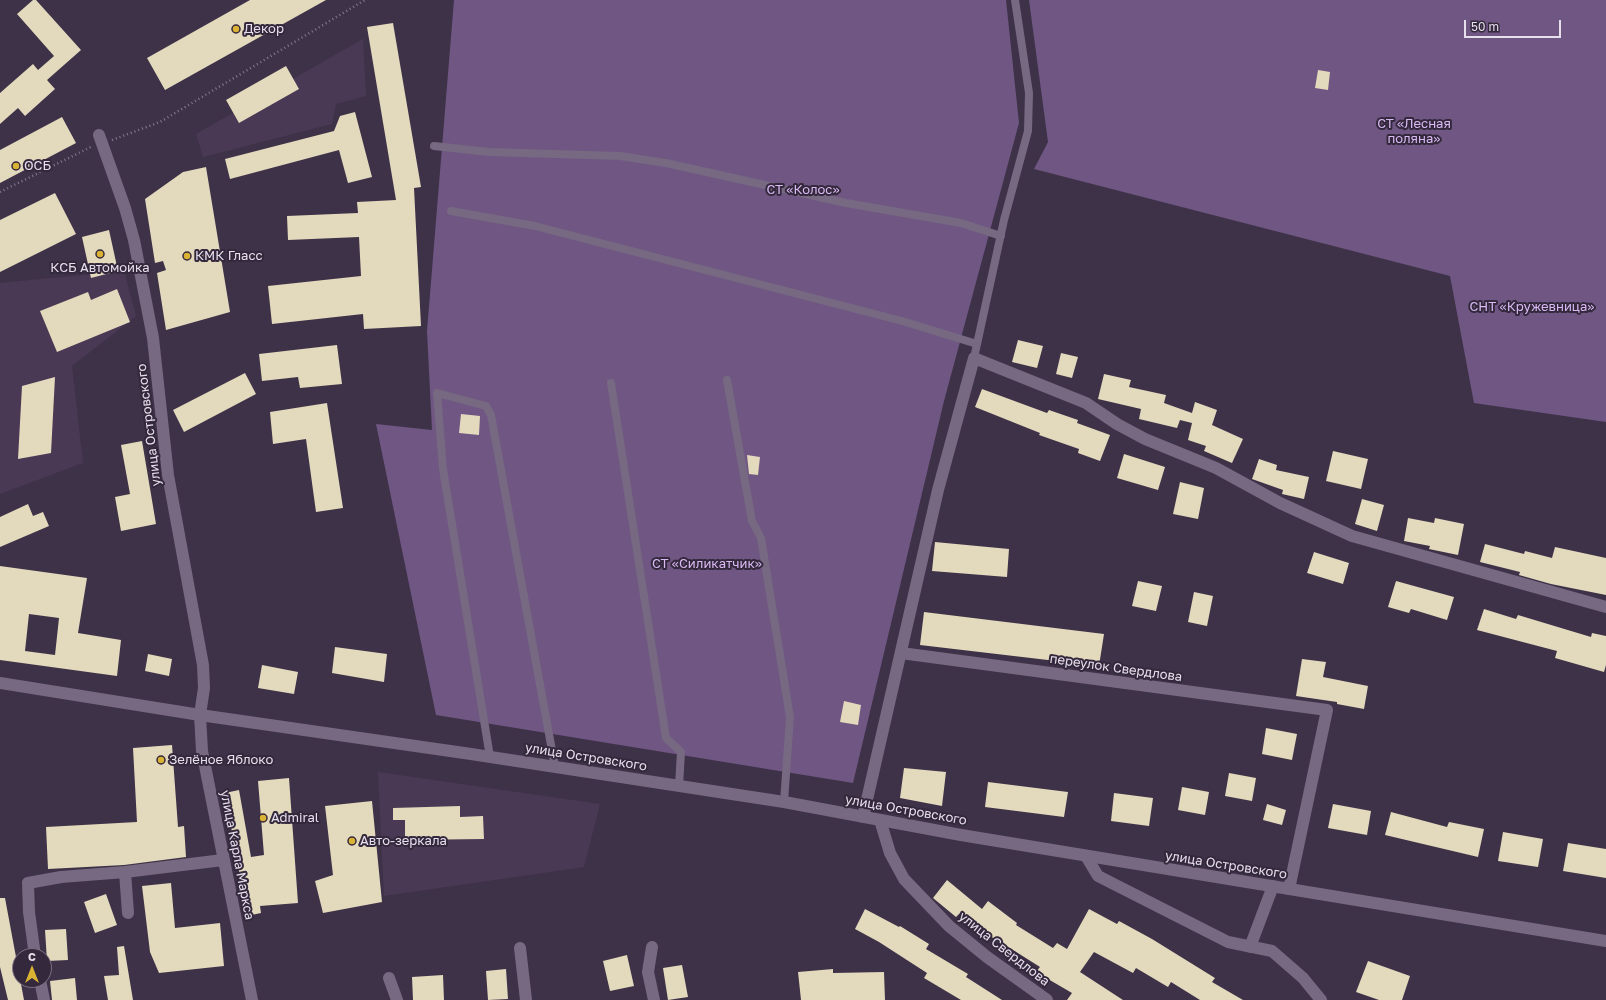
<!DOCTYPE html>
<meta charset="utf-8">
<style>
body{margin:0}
#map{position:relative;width:1606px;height:1000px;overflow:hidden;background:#3e3248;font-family:"Golos Text",sans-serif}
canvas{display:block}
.north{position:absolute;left:12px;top:948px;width:40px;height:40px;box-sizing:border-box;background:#34283d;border:1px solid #7b7183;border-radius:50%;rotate:0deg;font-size:11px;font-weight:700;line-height:16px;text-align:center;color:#e6dfec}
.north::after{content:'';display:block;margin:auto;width:14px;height:18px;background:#dab334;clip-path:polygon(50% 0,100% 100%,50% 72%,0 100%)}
.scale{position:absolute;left:1464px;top:20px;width:97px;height:18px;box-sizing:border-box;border:2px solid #e6dfec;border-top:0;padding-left:5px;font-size:12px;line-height:14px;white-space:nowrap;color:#e6dfec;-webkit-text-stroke:3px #34283d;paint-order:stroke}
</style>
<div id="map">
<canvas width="1606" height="1000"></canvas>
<div class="north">С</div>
<div class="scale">50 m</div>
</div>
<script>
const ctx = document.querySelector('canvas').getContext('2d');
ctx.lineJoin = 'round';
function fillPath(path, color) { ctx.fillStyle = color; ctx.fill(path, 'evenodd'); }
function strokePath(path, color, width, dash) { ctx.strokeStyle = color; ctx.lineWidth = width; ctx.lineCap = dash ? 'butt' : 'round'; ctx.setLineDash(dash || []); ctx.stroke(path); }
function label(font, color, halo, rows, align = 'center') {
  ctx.font = font + ' "Golos Text",sans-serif'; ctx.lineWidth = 4; ctx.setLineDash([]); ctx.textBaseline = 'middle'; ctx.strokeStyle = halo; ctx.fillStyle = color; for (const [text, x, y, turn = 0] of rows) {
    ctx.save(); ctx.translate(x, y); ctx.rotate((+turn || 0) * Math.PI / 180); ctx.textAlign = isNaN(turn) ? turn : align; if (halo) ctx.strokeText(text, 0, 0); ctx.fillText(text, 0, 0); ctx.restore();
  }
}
fillPath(new Path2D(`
 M363 39 366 96 336 104 332 124 203 157 196 134Z
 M124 271 136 316 72 366 83 463 0 494V283Z
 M378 772 600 804 584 867 384 896Z`), '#493955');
fillPath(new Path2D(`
 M454 0H1006L1019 123 944 401 853 783 436 715 376 424 432 430 427 331Z
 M1029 0H1606V422L1474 403 1450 276 1034 169 1048 142Z`), '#6f5683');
fillPath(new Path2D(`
 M33 0H36L81 50 47 80 55 89 25 116 18 108 0 124V93L33 64 38 70 54 56 17 14Z
 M250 0H326L165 90 147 58Z
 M393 23 421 187 414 188 421 326 364 329 363 314 272 324 268 286 361 276 359 237 288 240 287 216 358 213 357 202 396 200 367 27Z
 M286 66 299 89 239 123 226 100Z
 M1318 70 1330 72 1328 90 1315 88Z
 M355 112 372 177 348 183 339 150 230 179 225 159 334 131 340 116Z
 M62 117 76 143 0 183V150Z
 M206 167 230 312 166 330 157 273 166 270 163 261 155 263 145 199 183 172Z
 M55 193 76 234 0 272V220Z
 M109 230 118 271 91 278 82 237Z
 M117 289 130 322 57 352 40 311 88 292 91 300Z
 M1018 340 1043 346 1037 368 1012 362Z
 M337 345 342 384 300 388 298 377 262 381 259 354Z
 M1061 353 1078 357 1072 378 1056 374Z
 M245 373 256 394 184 432 173 410Z
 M1104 374 1131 380 1129 387 1166 395 1164 403 1192 413 1195 402 1217 410 1212 425 1243 439 1232 463 1204 451 1206 446 1188 440 1192 423 1180 420 1177 428 1139 419 1141 409 1098 399Z
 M55 377 51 453 18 459 22 386Z
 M982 389 1047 413 1049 410 1078 420 1077 423 1110 435 1100 461 1078 453 1079 449 1039 435 1040 433 975 407Z
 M327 403 343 508 316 512 306 439 273 444 270 412Z
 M461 414 480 416 479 435 459 433Z
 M142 441 156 524 121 531 115 497 130 494 121 445Z
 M1333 451 1368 459 1361 489 1326 481Z
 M1124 454 1165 467 1158 490 1117 478Z
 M747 455 760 457 758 475 749 474Z
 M1259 459 1277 465 1276 470 1309 477 1304 499 1282 494 1283 490 1252 479Z
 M1180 482 1204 488 1198 519 1173 514Z
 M1362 499 1384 505 1377 531 1355 524Z
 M28 504 33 516 43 512 49 526 0 547V517Z
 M1408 518 1434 523 1435 518 1464 524 1458 555 1429 549 1430 546 1404 541Z
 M935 542 1009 549 1007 577 932 571Z
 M1485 544 1524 554 1525 551 1552 558 1555 547 1606 558V595L1551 584 1519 575 1520 572 1480 562Z
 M1314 552 1349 563 1343 584 1307 573Z
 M0 566 87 578 78 633 121 640 117 676 0 660ZM29 614 59 618 55 655 25 651Z
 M1138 581 1162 586 1156 611 1132 606Z
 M1396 581 1454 597 1447 620 1411 609 1409 613 1388 607Z
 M1194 592 1213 596 1207 626 1188 622Z
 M1484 609 1516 619 1518 615 1591 637 1592 633 1606 636V665L1604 672 1555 658 1557 651 1477 630Z
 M924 612 1104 634 1099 666 920 645Z
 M335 647 387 654 384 682 332 673Z
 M148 654 172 659 169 676 145 671Z
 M1302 659 1326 662 1323 677 1368 686 1364 709 1337 704V702L1296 696Z
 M262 665 298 672 294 694 258 688Z
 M844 701 861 705 858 725 840 722Z
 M1266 728 1297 734 1292 760 1262 754Z
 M172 745 178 827 184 826 186 857 124 865 48 869 46 827 137 822 133 748Z
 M904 768 946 772 942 806 900 798Z
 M1229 773 1256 778 1252 801 1225 796Z
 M289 778 298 903 260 906 261 913 247 916 225 793 239 790 251 857 264 855 258 781Z
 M988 782 1068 792 1064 817 985 807Z
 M1182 787 1209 792 1205 815 1178 810Z
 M1114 793 1153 798 1149 826 1111 821Z
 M372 801 382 902 323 913 315 881 333 875 325 806Z
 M1267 804 1286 810 1282 825 1263 820Z
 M1333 804 1371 811 1367 835 1328 828Z
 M460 806V817L483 816 484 839 405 840V820H393V808Z
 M1391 812 1447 827 1449 822 1484 829 1478 857 1385 835Z
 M1503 832 1543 839 1538 867 1498 861Z
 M1568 843 1606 849V878L1563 871Z
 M947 880 982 909 988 901 1017 923 1016 925 1053 948 1057 943 1067 949 1089 909 1117 924 1119 921 1152 939 1215 978 1212 982 1243 1000H1200L1171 982 1168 987 1136 968 1133 973 1094 952 1080 972 1123 1000H1067L1072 993 1036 972 1040 967 1002 943 1001 944 960 913 956 917 933 898Z
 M171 883 175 928 220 923 224 966 159 973 150 952 142 886Z
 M106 894 117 925 95 933 84 902Z
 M0 898H5L24 1000H8L0 967Z
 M865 909 899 927 900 926 929 944 926 949 968 974 966 977 1002 1000H961L924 978 927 973 879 942 855 929Z
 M66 929 68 960 47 961 45 930Z
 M124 946 133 1000H108L104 976 119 975 117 947Z
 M627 955 634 986 610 991 603 961Z
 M1368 961 1410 976 1402 1000H1379L1356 992Z
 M682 965 688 997 668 1000 663 968Z
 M506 969 508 999 488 1000 486 971Z
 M833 969V973L884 972 885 1000H801L798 972Z
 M443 975 444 1000H413L412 977Z
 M75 978 77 1000H52L50 981Z`), '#e3d9bc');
strokePath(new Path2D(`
 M112 140 160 122 365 0
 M0 192 91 147`), '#847a8c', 2.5, [1, 3]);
strokePath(new Path2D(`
 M434 146 489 152 620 156 666 163 846 203 961 223 1001 236
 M451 211 535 226 902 321 977 344
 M974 358 1004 220 1028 131 1029 93 1015 0
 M727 380 752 521 761 538 790 717 784 802
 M611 383 666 738 681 752 679 786
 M490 757 443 469 437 393 486 406 491 415 555 767`), '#766981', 8);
strokePath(new Path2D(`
 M99 135 125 208 134 240 153 338 168 475 203 665 204 688 200 715 202 751 252 1000
 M901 653 1327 710 1289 889
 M863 817 938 490 974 358 1086 403 1117 424 1145 439 1216 468 1280 503 1352 536 1606 607
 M880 820 890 853 904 879 949 926 987 957 1047 1000
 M1086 856 1098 876 1228 942 1272 951 1303 978 1321 1000
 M125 872 128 913
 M652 947 648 972 654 1000
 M1250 947 1273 886
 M520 948 526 1000
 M35 956 29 912 28 883 61 877 125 872 223 860
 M389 978 397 1000
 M40 980 44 1000`), '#766981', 12);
strokePath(new Path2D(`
 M0 683 200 715 471 754 784 802 961 835 1606 941`), '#766981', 12);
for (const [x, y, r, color] of [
 [236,29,4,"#dab334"],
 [16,166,4,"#dab334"],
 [100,254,4,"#dab334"],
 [187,256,4,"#dab334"],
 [161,760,4,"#dab334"],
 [263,818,4,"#dab334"],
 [352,841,4,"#dab334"]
]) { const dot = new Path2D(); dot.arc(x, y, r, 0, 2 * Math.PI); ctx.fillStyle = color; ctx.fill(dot); strokePath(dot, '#34283d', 1.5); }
label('13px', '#e6dfec', '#34283d', [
 ["Декор",244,29],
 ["ОСБ",24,166],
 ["КМК Гласс",195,256],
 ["КСБ Автомойка",100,268,"center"],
 ["Зелёное Яблоко",169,760],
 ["Admiral",271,818],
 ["Авто-зеркала",360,841]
], 'left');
label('13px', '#d9baf3', '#34283d', [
 ["СТ «Лесная",1414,124],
 ["поляна»",1414,139],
 ["СТ «Колос»",803,190],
 ["СНТ «Кружевница»",1532,307],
 ["СТ «Силикатчик»",707,564]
]);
label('13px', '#e6dfec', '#34283d', [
 ["улица Островского",149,425,-97],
 ["переулок Свердлова",1116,668,8],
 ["улица Островского",586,757,9],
 ["улица Островского",906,810,10],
 ["улица Карла Маркса",237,855,79],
 ["улица Островского",1226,865,9],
 ["улица Свердлова",1004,949,38]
]);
</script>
